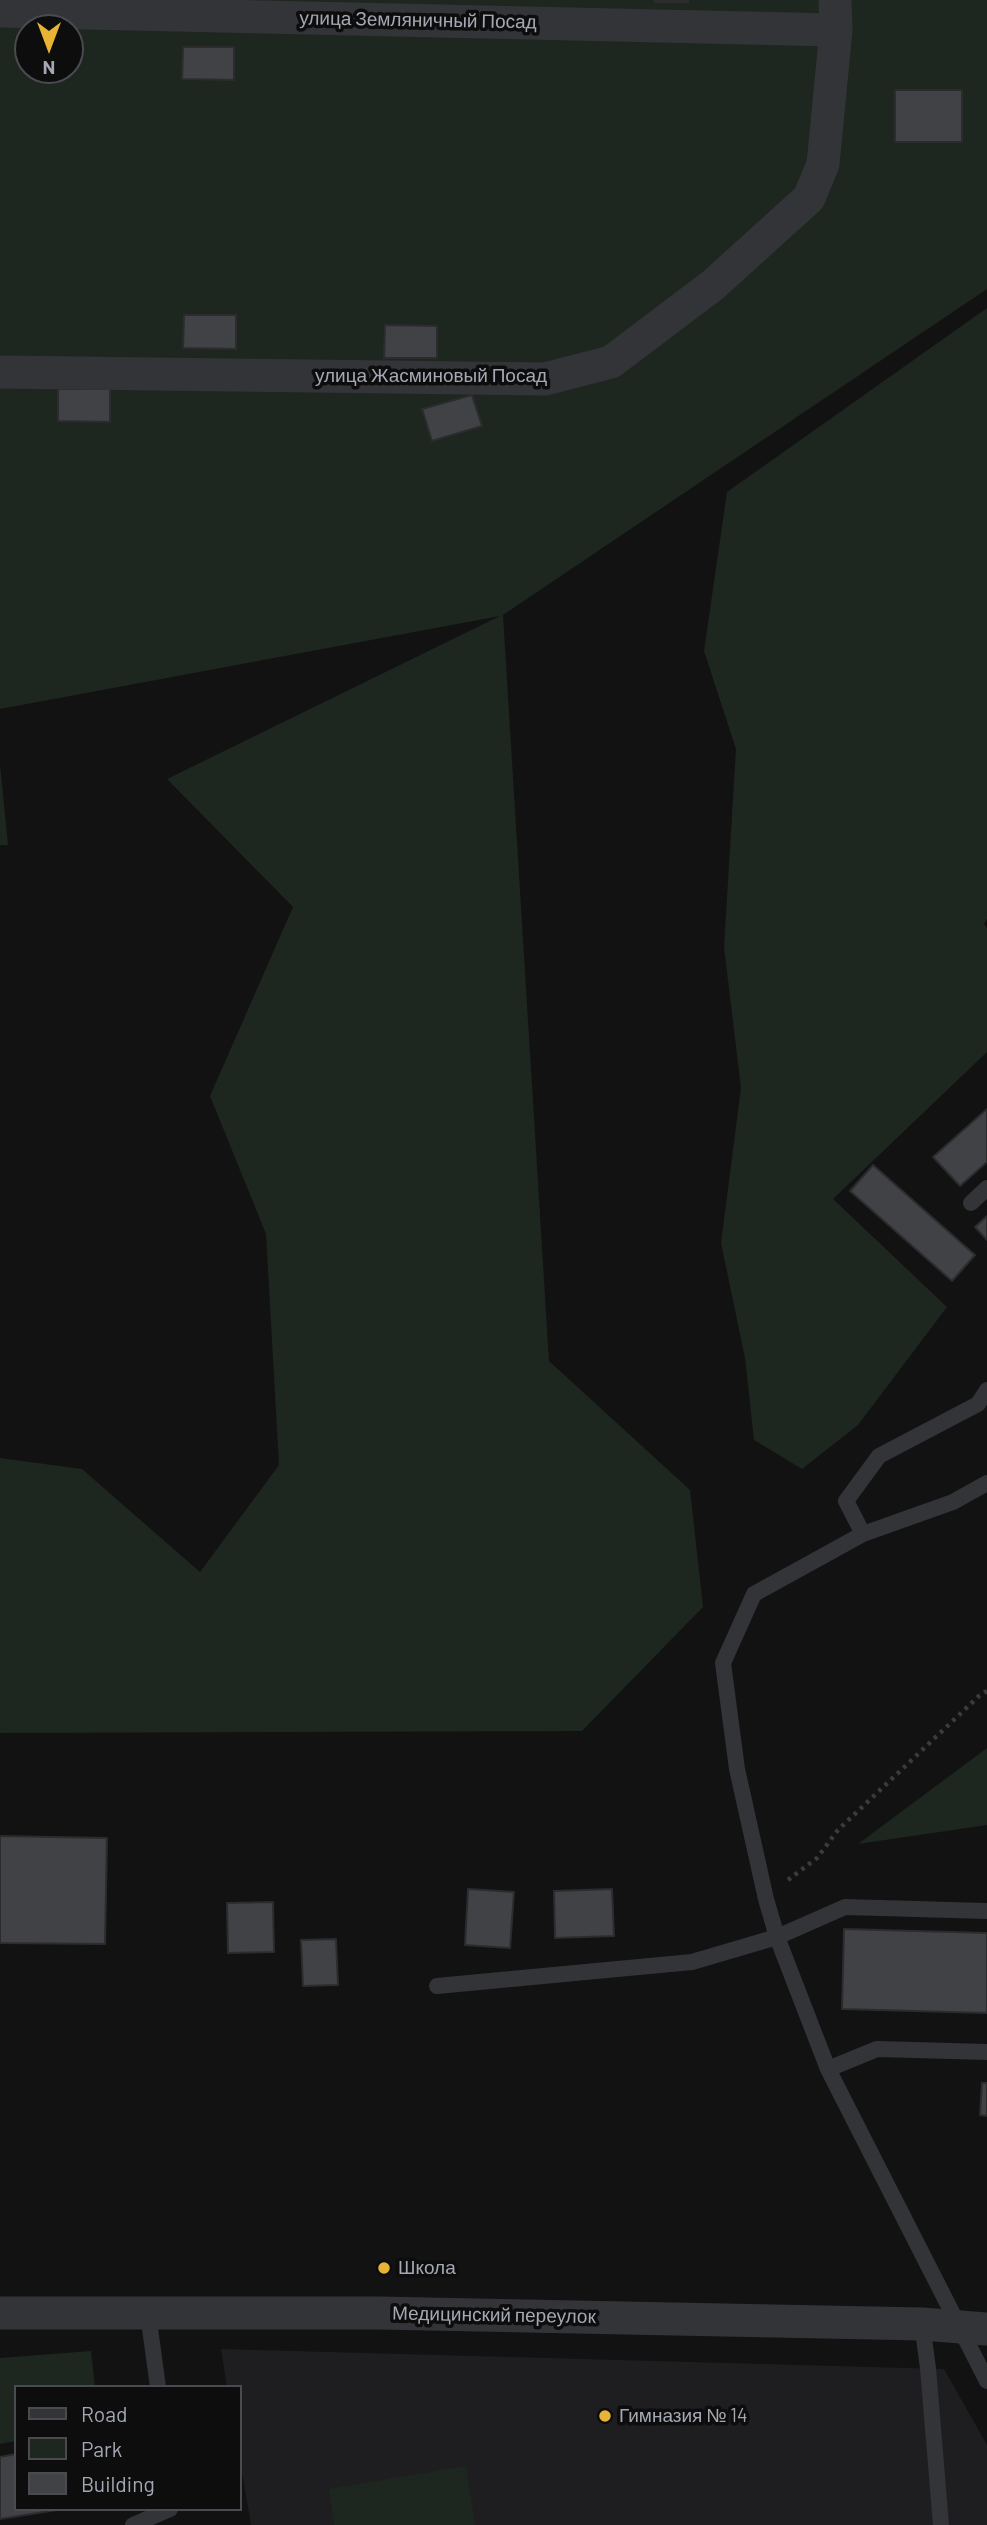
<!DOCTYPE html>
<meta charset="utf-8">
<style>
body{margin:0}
#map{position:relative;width:987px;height:2525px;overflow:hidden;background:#121213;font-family:Barlow,sans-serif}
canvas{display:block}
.legend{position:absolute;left:14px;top:2385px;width:228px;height:126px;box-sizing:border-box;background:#0d0d0e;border:2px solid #494b50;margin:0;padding:9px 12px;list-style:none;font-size:21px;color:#a4a8b3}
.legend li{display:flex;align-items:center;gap:14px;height:35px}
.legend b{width:35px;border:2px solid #494b50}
.north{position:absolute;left:14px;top:14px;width:70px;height:70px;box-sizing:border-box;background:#0d0d0e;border:2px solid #494b50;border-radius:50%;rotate:180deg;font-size:19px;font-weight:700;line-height:28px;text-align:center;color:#a4a8b3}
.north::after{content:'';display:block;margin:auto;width:24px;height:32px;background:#e8b435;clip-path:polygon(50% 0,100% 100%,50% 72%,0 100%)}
</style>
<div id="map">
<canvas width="987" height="2525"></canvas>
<ul class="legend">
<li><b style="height:9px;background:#333438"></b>Road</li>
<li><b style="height:19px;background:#1e2620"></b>Park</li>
<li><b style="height:19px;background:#414246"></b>Building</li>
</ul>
<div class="north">N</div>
</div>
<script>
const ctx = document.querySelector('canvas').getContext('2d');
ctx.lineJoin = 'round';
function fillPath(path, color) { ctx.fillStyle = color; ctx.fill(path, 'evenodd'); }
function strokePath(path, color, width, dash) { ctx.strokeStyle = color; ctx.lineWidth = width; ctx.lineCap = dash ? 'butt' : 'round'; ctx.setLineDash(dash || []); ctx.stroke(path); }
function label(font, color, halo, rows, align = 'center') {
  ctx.font = font + ' Barlow,sans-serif'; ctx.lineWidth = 7; ctx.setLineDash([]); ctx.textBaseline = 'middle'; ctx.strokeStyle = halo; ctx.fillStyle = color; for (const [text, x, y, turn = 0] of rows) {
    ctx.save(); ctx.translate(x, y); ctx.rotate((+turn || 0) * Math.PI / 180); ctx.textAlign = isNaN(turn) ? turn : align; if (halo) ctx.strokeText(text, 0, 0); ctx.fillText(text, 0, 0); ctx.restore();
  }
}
fillPath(new Path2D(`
 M221 2349 944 2369 987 2445V2525H251L240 2461V2387H227Z`), '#1e1e20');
fillPath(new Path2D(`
 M0 0H987V289L503 615 549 1361 690 1490 703 1607 582 1731 0 1733V1458L82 1469 200 1572 279 1465 266 1234 210 1096 293 907 167 779 500 616 0 709ZM28 28H70V70H28Z
 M987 308V919L984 924 987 928V1052L833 1199 947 1307 858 1425 802 1469 754 1440 745 1358 721 1243 741 1088 724 947 736 749 704 651 727 492Z
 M0 764 8 845H0Z
 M987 1748V1825L858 1844Z
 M91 2351 95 2387H16V2441L0 2444V2358Z
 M466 2466 475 2525H334L329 2489Z`), '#1e2620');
const building = new Path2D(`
 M655 0H688V2H655Z
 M183 47H234V80L182 79Z
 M895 90H962V142H895Z
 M184 315H236V349L183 348Z
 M385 325 437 326V358H384Z
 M58 389H110V422L58 421Z
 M472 395 482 426 432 441 422 409Z
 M987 1109V1162L960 1186 933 1157Z
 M873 1165 975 1255 952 1281 850 1191Z
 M987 1216V1240L975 1227Z
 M0 1836 107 1838 105 1944 0 1943Z
 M468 1889 514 1892 510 1948 465 1945Z
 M612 1889 614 1936 555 1938 554 1891Z
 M273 1902 274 1952 228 1953 227 1903Z
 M844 1929 987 1933V2013L842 2009Z
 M336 1939 338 1985 303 1986 301 1940Z
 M982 2083H987V2116L980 2115Z
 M16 2454V2509H63L0 2519V2457Z`);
fillPath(building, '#414246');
strokePath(building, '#2c2c2f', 2);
strokePath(new Path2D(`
 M788 1880 817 1858 838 1830 979 1696 987 1691`), '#393b3f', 4.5, [3.5, 5]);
strokePath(new Path2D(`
 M971 1203 987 1188
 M987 1483 953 1502 863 1534 754 1594 723 1663 737 1769 766 1899 777 1937 828 2069 987 2381
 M863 1534 846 1501 879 1456 978 1404 987 1390
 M437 1986 692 1962 777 1937 845 1907 987 1911
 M828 2069 877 2049 987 2052
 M148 2314 158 2387
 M922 2324 928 2368 941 2525
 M133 2525 170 2509`), '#333438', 16);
strokePath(new Path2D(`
 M0 11 836 30
 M0 372 545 379 611 362 713 285 809 198 823 164 836 30 835 0
 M0 2313H379L922 2324 987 2329`), '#333438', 33);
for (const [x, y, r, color] of [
 [384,2268,7,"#e8b435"],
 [605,2416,7,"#e8b435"]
]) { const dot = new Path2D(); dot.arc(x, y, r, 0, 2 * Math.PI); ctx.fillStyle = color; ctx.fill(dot); strokePath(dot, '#0d0d0e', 2.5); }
label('19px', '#a4a8b3', '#0d0d0e', [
 ["улица Земляничный Посад",418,20,1],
 ["улица Жасминовый Посад",431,376],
 ["Медицинский переулок",494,2315,1]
]);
label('19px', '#a4a8b3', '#0d0d0e', [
 ["Школа",398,2268],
 ["Гимназия № 14",619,2416]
], 'left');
</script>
